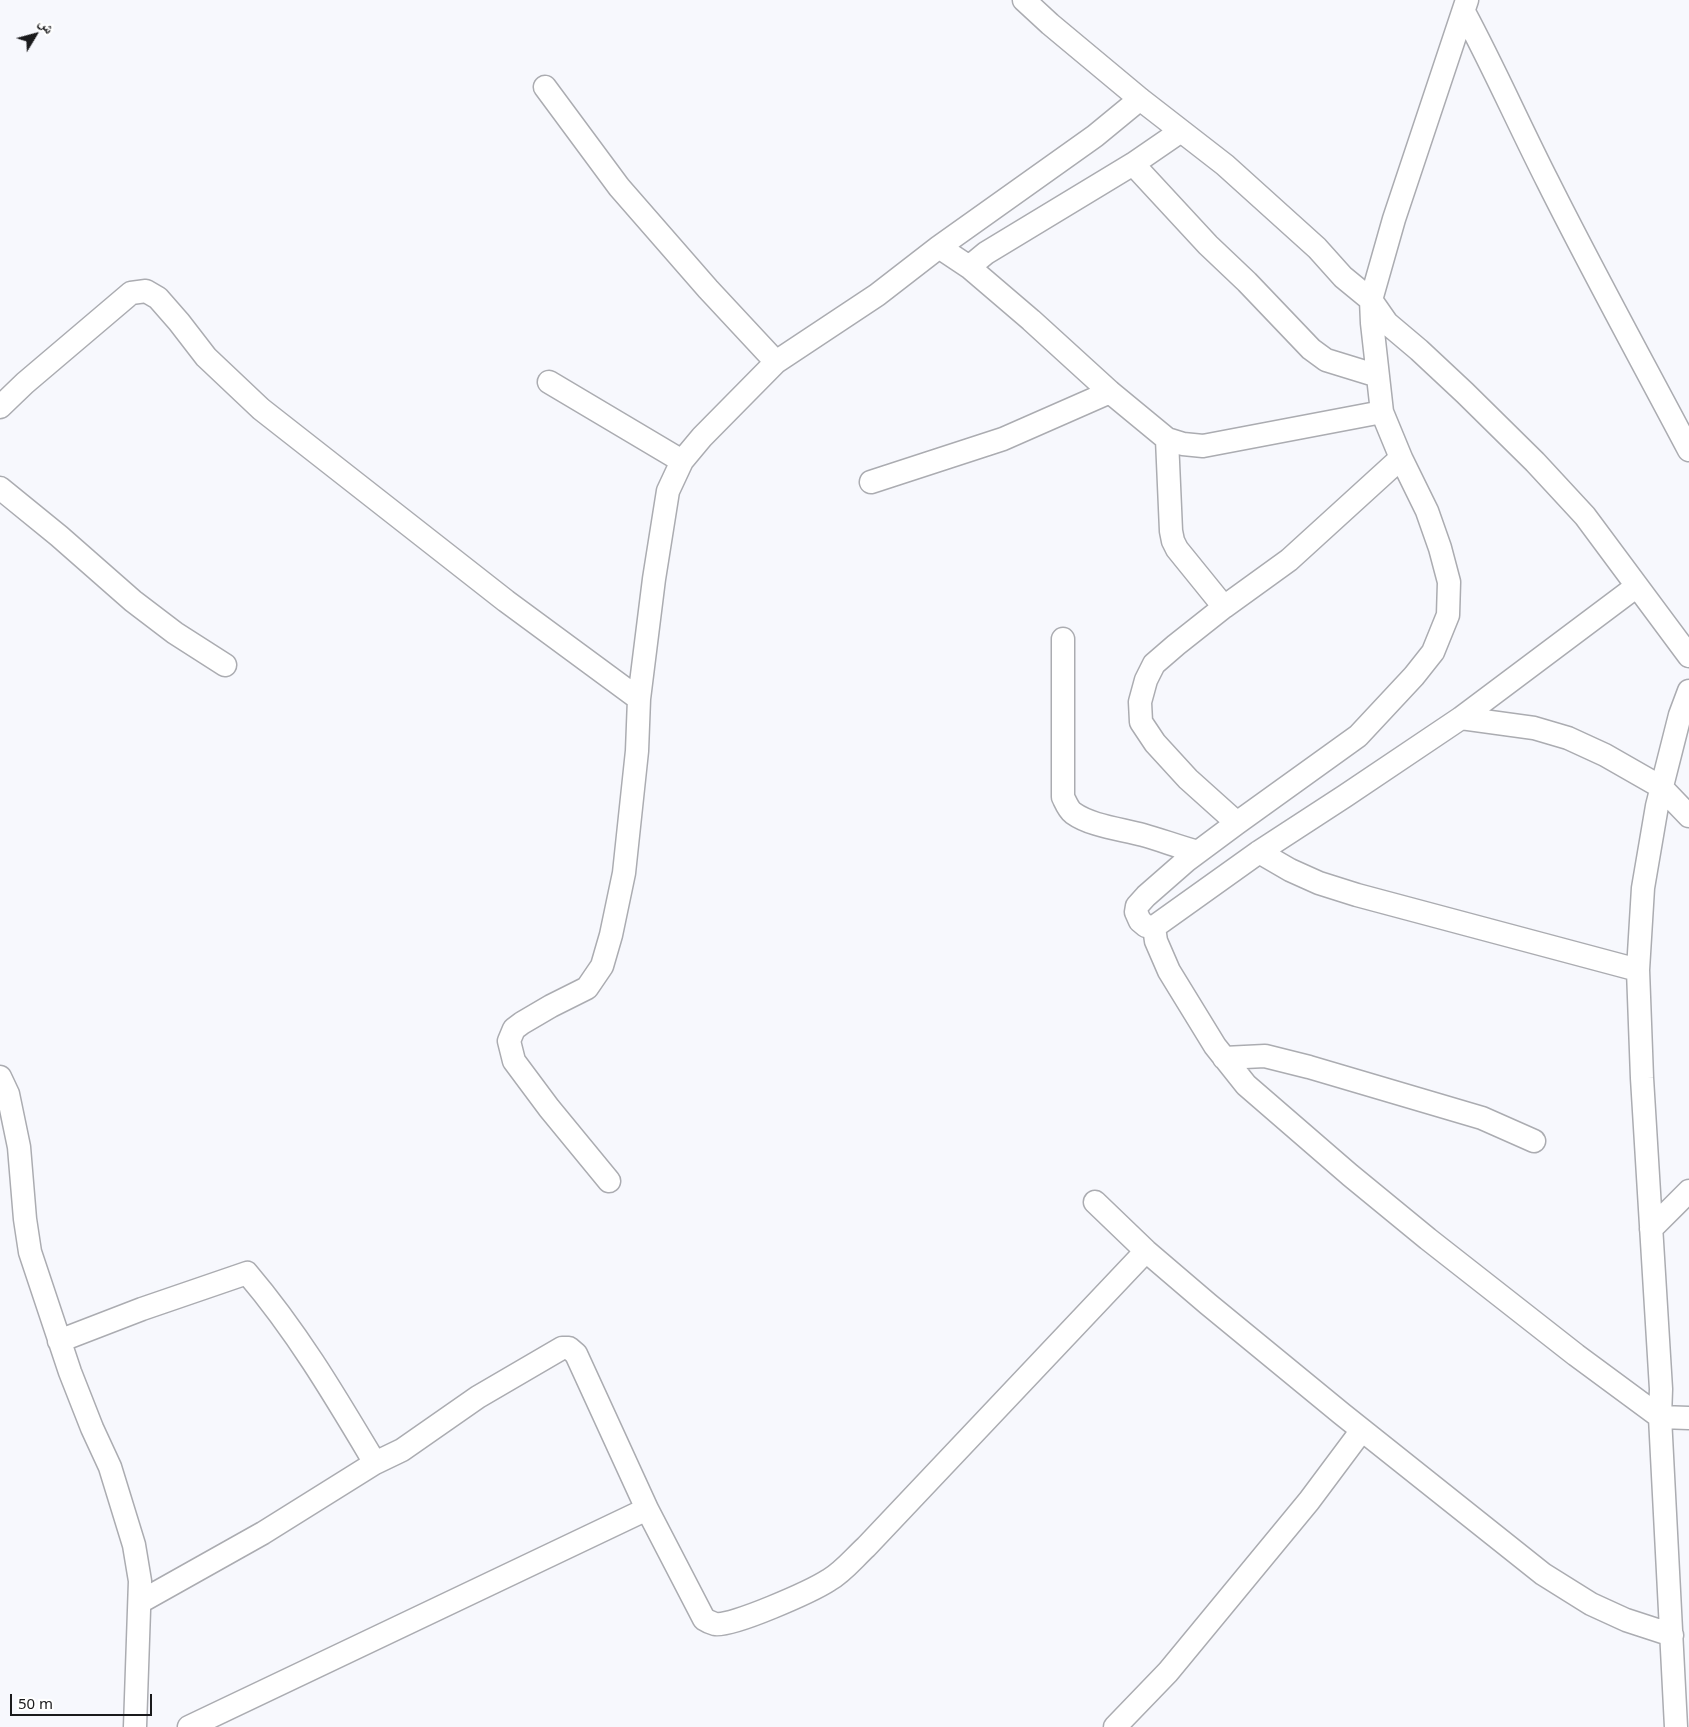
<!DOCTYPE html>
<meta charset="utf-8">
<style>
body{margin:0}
#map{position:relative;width:1689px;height:1727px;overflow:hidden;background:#f7f8fd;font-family:"Noto Sans","Noto Naskh Arabic",sans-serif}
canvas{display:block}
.north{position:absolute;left:10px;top:10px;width:50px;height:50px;-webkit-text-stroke:4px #fff;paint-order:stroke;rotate:53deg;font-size:14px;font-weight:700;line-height:20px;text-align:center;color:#1a1a1c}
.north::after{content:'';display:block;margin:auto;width:18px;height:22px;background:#1a1a1c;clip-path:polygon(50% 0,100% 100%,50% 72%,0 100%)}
.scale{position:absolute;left:10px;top:1694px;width:142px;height:22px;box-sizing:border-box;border:2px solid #1a1a1c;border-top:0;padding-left:6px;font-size:15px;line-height:18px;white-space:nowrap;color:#1a1a1c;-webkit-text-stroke:4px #fff;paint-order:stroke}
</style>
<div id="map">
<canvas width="1689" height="1727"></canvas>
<div class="north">ش</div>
<div class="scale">50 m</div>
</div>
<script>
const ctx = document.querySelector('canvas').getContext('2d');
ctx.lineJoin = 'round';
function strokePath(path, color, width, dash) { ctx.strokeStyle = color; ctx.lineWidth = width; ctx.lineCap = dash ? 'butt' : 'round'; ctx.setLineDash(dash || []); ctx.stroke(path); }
const minor = new Path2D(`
 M1024 0 1050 24 1140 99 1225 165 1317 248 1343 277 1371 300 1387 323 1419 350 1465 393 1535 462 1585 516 1689 656
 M1467 0 1394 219 1371 300 1372 323 1382 412 1401 458 1427 511 1440 548 1449 582 1448 615 1433 652 1414 676 1358 736 1237 823 1186 861 1146 896 1137 906 1136 912 1140 921 1146 926 1154 927 1156 941 1169 971 1215 1046 1246 1085 1350 1175 1428 1239 1576 1355 1660 1417 1689 1418
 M1464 12C1494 68 1519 125 1548 182 1593 272 1642 361 1689 450
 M545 87 619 187 708 289 776 362
 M1133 164 1208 245 1247 282 1311 349 1326 360 1378 376
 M939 247 969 267 1031 320 1110 392 1167 439 1183 444 1203 446 1382 412
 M969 267 986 253 1133 164 1181 131
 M549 382 682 461
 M0 407 25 383 131 293 146 291 158 298 179 322 206 357 261 409 506 601 639 699
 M1167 439 1171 531 1173 541 1177 549 1224 607
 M871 482 1003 439 1110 392
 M0 488 59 536 133 601 175 633 225 665
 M1063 639V797C1066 803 1068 809 1073 813 1091 826 1121 829 1143 835 1161 840 1179 847 1198 852
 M1461 718 1534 728 1568 738 1605 755 1661 787 1689 816
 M1237 823 1188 779 1155 743 1141 722 1140 702 1146 680 1154 664 1176 645 1224 607 1289 560 1401 458
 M1259 852 1290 870 1319 883 1357 895 1638 970
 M1154 927 1259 852 1345 796 1461 718 1637 586
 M1224 1058 1265 1056 1309 1067 1482 1118 1534 1141
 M0 1077 8 1094 19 1147 25 1219 30 1252 70 1372 92 1428 110 1467 134 1545 140 1581 135 1727
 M609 1181 549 1108 514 1061 509 1041 514 1029 522 1023 551 1006 587 988 602 966 611 935 624 873 637 751 639 699 654 579 668 491 682 461 702 437 776 362 877 295 939 247 1095 136 1140 99
 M1095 1202 1146 1251 1208 1304 1342 1414 1543 1574 1591 1604 1626 1620 1672 1635
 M1651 1229 1689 1191
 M59 1341 142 1309 247 1273C298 1333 335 1396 375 1463
 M140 1602 263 1533 375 1463 402 1450 478 1397 562 1348H569L576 1354 647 1509
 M189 1727 647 1509 704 1619C707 1621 712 1623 715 1624 732 1627 812 1591 829 1580 843 1572 854 1558 866 1547L1146 1251
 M1115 1727 1168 1672 1309 1501 1362 1430
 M1676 1727 1660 1417 1661 1389 1642 1078 1638 970 1643 888 1657 806 1680 715 1689 691`);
strokePath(minor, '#abacb1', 25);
strokePath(minor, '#fff', 22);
</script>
